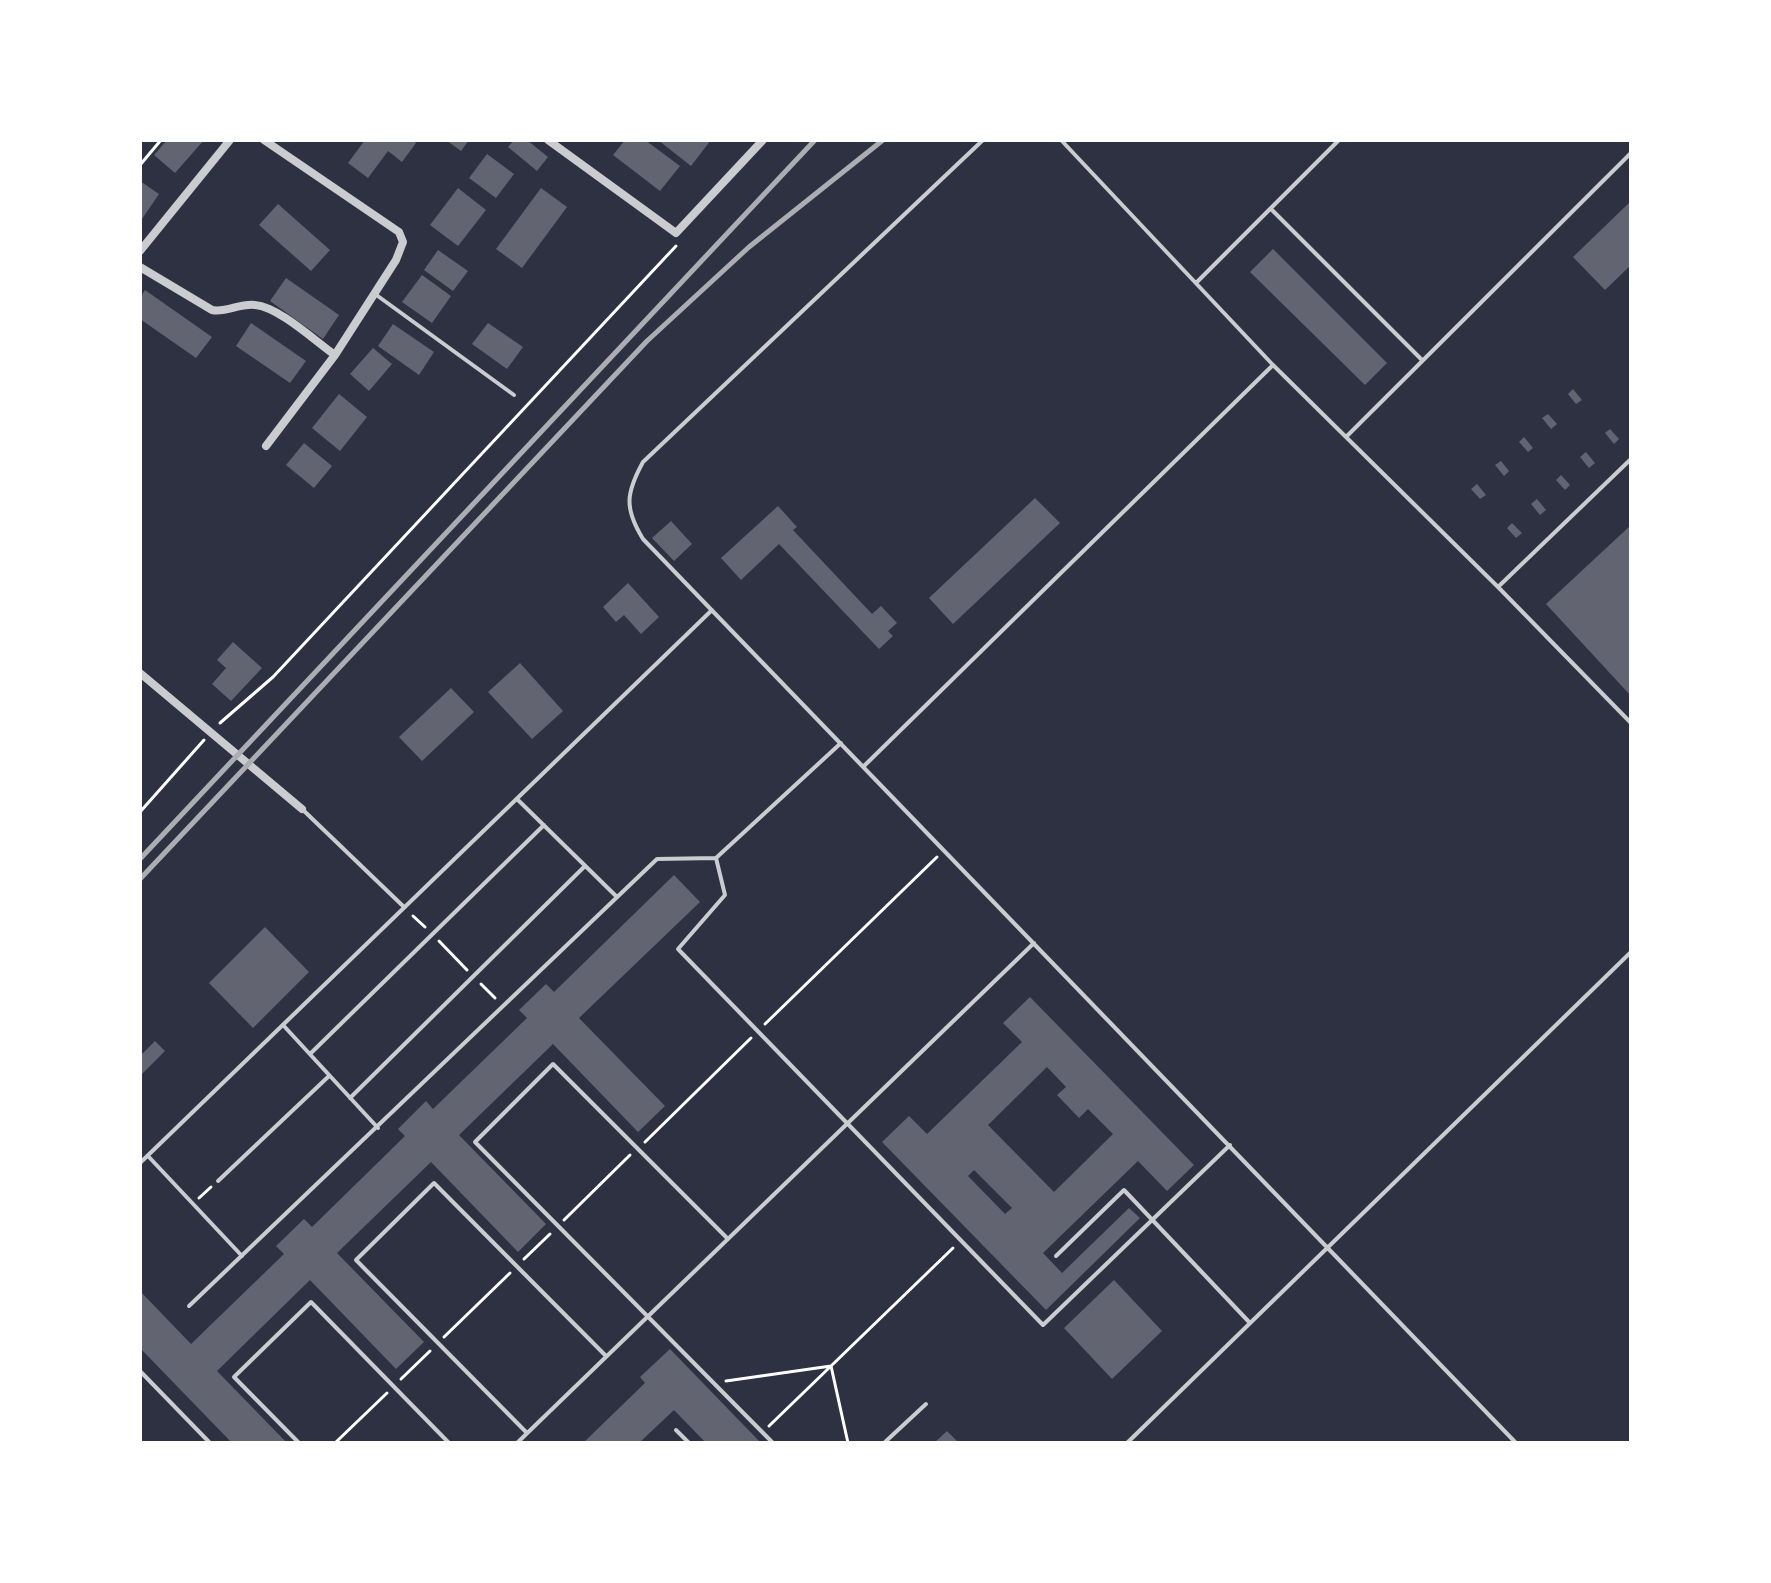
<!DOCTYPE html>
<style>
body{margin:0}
#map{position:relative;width:1771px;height:1583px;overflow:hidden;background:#2d3142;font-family:Mulish,sans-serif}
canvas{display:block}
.frame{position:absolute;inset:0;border:142px solid #fff;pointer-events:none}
</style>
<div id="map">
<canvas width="1771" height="1583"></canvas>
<div class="frame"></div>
</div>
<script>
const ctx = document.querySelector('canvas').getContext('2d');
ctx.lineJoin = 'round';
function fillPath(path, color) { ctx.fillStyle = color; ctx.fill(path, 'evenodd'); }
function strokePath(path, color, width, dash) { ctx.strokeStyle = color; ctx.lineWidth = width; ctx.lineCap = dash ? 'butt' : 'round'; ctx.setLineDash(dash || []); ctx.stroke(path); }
fillPath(new Path2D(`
 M167 140H204L175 173 154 155Z
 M365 140H412L416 143 402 162 388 151 368 178 348 163Z
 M446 140H469L461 151Z
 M514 140H527L548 157 537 171 508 147Z
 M625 140H645L680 166 660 191 613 155Z
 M658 140H711L691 166Z
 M487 154 514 174 496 198 469 178Z
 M140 181 159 194 140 222Z
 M458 188 486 210 458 246 430 225Z
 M541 188 567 207 522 268 496 249Z
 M1631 201V265L1605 290 1573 257Z
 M278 204 330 250 311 271 259 225Z
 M1273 249 1387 363 1365 385 1250 272Z
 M438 250 468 271 453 291 424 270Z
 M422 275 451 296 432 323 402 302Z
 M286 278 339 315 323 339 270 301Z
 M145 290 212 337 196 358 140 319V298Z
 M251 323 306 361 290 383 236 346Z
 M488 323 523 347 507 369 472 344Z
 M393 324 434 352 419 375 378 346Z
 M373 348 392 364 369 391 350 374Z
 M1573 389 1582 400 1576 404 1568 394Z
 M339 394 367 417 340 451 312 428Z
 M1548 414 1557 424 1551 429 1542 418Z
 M1610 429 1619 439 1614 444 1605 433Z
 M1524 437 1533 448 1528 452 1519 442Z
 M304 443 332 466 314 488 286 465Z
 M1586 452 1595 463 1589 468 1580 457Z
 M1501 461 1509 471 1504 476 1495 465Z
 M1561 475 1570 485 1565 490 1556 480Z
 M1477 484 1486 495 1480 499 1471 489Z
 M1035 498 1060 523 953 624 929 598Z
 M1537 499 1546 510 1540 515 1531 504Z
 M778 506 797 527 793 530 872 614 881 606 897 623 888 631 893 636 879 649 779 544 741 580 721 558Z
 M671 521 692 544 674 561 652 538Z
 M1512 523 1522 533 1516 538 1507 528Z
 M1631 525V696L1546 604Z
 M628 583 659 617 641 634 624 615 616 622 603 607Z
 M233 642 262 668 231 701 212 684 226 668 217 660Z
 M520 663 563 711 532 739 488 692Z
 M451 688 474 712 422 761 399 737Z
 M674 875 700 902 579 1018 665 1106 638 1132 553 1044 459 1135 546 1224 518 1252 431 1162 337 1253 424 1342 396 1369 310 1280 217 1371 287 1443H232L140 1348V1291L191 1344 284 1254 276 1246 304 1219 312 1227 405 1136 398 1129 426 1101 433 1109 527 1018 519 1010 546 984 554 992Z
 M265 927 309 972 253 1028 209 983Z
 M1030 997 1194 1165 1167 1191 1138 1161 1043 1253 1062 1273 1129 1208 1140 1218 1046 1310 882 1142 909 1116 927 1134 1022 1042 1003 1023ZM1047 1067 1066 1087 1057 1095 1079 1118 1088 1109 1113 1134 1054 1192 988 1125ZM974 1170 1012 1208 1005 1214 968 1176Z
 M155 1041 165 1051 140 1076V1056Z
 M1114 1280 1162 1331 1112 1379 1064 1328Z
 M670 1349 761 1443H706L674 1410 639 1443H583L645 1383 640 1377Z
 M947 1431 959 1443H934Z`), '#626471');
strokePath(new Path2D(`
 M140 165 161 140
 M220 723 273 677 676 246
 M140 812 204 740
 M413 916 425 927
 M439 941 467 970
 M481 984 495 998
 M765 1024 937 857
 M645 1142 751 1038
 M199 1198 211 1187
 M564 1220 630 1155
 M524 1259 550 1234
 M444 1337 510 1273
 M401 1379 430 1351
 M726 1381 831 1366 848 1443
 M769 1426 953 1248
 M335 1443 387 1393`), '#fff', 3);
strokePath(new Path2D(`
 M983 140 643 462C626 493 624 508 643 539L1516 1443
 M1061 140 1273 365 1498 587 1631 723
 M1271 209 1422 360
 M1196 283 1339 140
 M375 294 514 395
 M1347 436 1631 153
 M1498 587 1631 459
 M841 743 716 858 725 895 678 949C799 1075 922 1199 1043 1325L1230 1145
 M864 766 1273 365
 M517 799 617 897
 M302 809 404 907
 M283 1025 378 1128
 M310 1054 544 825
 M350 1098 585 866
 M148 1156 242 1256
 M140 1163 712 610
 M218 1181 329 1076
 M728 1239 553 1064 475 1142 773 1443
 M1056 1256 1124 1190 1250 1323
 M189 1306 657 859 716 858
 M140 1371 210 1443
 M676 1430 689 1443
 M527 1433 356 1260 434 1183 606 1356
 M299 1443 234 1377 311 1302 449 1443
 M517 1443 1034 943
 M884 1443 926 1404
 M1127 1443 1631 952`), '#caccd0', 4);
strokePath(new Path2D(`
 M264 140 399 232 403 242 396 260 335 355 266 446
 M548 140 676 233 763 140
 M140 251 230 140
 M140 267 212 310C226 313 240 303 255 305 279 307 315 341 335 355
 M140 673 302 809`), '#caccd0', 8);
strokePath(new Path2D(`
 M140 859 815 140
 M140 879 647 341 749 247 883 140`), '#abadb3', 5);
</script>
